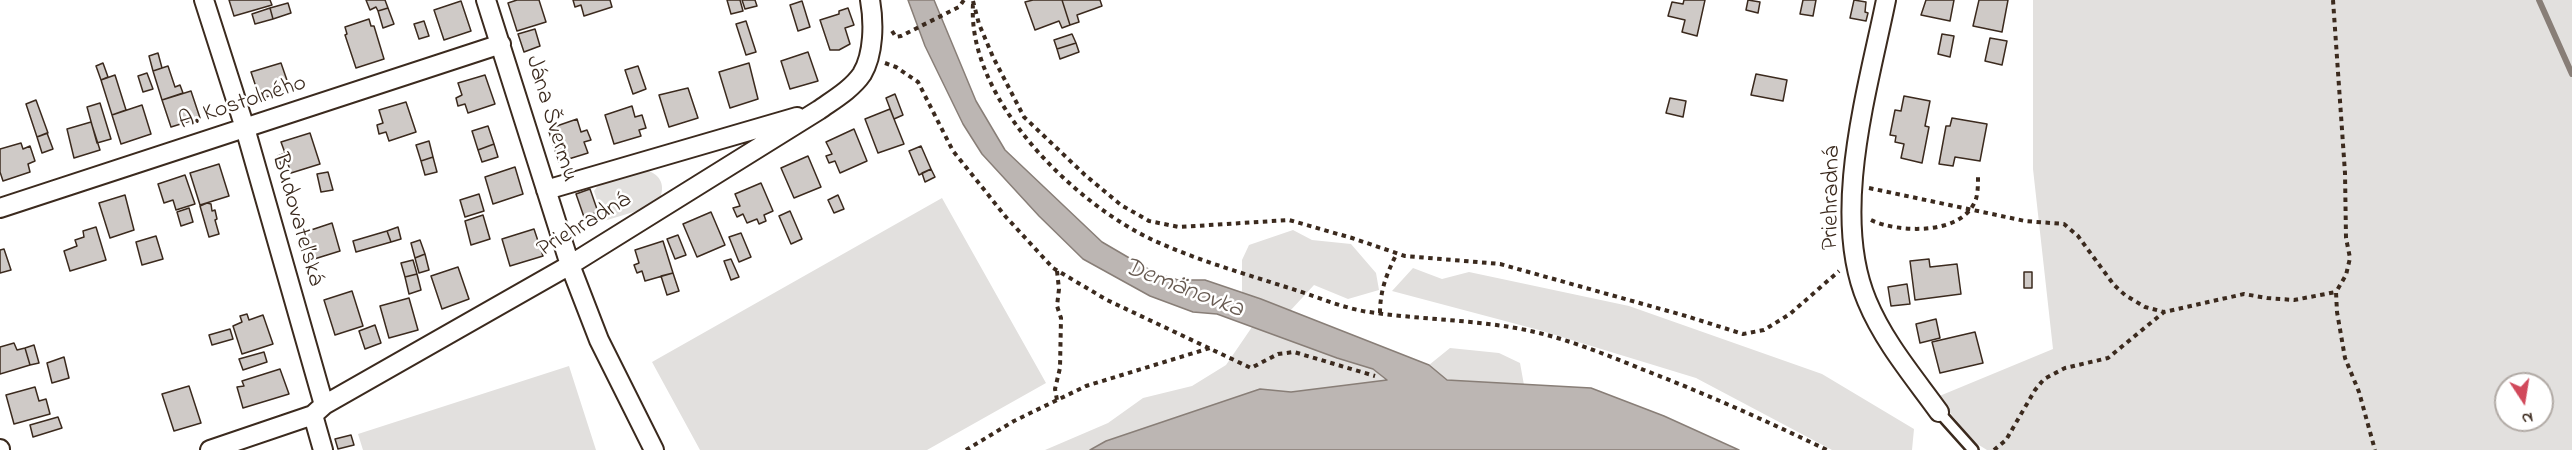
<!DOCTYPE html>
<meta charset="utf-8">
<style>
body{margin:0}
#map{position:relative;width:2572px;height:450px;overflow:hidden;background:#fff;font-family:"Indie Flower",sans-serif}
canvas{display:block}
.north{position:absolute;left:2494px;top:372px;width:60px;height:60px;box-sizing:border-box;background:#fff;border:2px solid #b1aaa5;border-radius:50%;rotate:168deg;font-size:16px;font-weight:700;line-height:24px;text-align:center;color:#3b2a1e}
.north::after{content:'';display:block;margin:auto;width:21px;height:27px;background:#d1495b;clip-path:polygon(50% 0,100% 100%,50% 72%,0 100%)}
</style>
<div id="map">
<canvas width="2572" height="450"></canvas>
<div class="north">N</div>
</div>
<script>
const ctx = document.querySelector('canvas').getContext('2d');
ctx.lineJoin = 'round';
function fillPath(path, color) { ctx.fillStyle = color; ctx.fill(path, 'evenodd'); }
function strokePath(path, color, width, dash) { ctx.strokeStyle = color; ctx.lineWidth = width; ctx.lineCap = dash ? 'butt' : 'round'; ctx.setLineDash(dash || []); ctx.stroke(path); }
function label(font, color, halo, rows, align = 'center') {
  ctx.font = font + ' "Indie Flower",sans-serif'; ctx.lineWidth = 5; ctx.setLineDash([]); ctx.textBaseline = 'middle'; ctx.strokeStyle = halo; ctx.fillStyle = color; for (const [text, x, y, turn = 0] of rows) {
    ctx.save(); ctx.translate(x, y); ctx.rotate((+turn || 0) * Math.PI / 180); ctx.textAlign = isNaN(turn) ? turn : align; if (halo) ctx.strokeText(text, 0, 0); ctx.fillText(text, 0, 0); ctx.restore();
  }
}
fillPath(new Path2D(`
 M2033 0H2572V450H1987L1974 442 1937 397 2053 349 2033 169ZM2506 384H2542V420H2506Z
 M645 170C659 173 666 184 660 198L640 210 604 221 594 191 599 184Z
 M942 198 1046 383 927 450H700L652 362Z
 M1293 230 1312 240 1351 244 1376 273 1379 290 1348 299 1314 285 1290 311 1242 294V260L1249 245Z
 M1413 268 1442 279 1469 272 1629 306 1822 374 1914 429 1912 450H1832L1696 378 1539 330 1392 291Z
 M1252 327 1373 369 1388 381 1291 392 1260 389 1106 441 1090 450H1045L1108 423 1143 398 1192 386 1226 365Z
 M1450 348 1499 353 1520 363 1524 385 1446 380 1429 365Z
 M569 366 596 450H363L358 434Z`), '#e2e0de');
const water = new Path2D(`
 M908 0H934L976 101 1005 150 1102 242 1155 273 1178 280H1205L1261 299 1429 365 1447 380 1591 388 1664 416 1739 450H1090L1106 441 1260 389 1291 392 1387 380 1373 369 1337 358 1217 314 1193 312 1150 296 1083 259 1039 216 982 154 963 124 925 46Z`);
fillPath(water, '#bcb6b3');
strokePath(water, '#887e77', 1.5);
strokePath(new Path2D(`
 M2539 0 2572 74`), '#887e77', 6);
const building = new Path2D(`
 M229 0H270L272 5 234 16Z
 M366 0H385L388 8 378 11 376 7 370 10Z
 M517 0H539L546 22 517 31 508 3Z
 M573 0H610L612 7 584 16 581 5 575 7Z
 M727 0H740L743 11 731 14Z
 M742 0H755L757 6 745 9Z
 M1033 0H1062L1070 25 1062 28 1059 21 1035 30 1025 2Z
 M1062 0H1100L1102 6 1077 15 1079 22 1070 25Z
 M1684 0H1705L1697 36 1682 32 1685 20 1668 16 1672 2 1683 4Z
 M1748 0 1760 2 1758 13 1746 10Z
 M1803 0H1816L1813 16 1800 14Z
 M1854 0 1866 2 1865 12 1868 13 1866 21 1850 18Z
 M1926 0H1954L1950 21 1921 15Z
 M1979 0H2008L2002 32 1973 26Z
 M461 1 471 31 444 40 434 10Z
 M802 1 810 27 798 31 790 5Z
 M288 3 291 13 273 19 270 8Z
 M270 8 273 19 255 24 252 14Z
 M388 8 394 24 383 28 378 11Z
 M848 8 854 25 845 28 850 44 839 50H830L820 20 839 14V11Z
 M369 19 371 26H374L384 59 356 68 345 35 347 34 345 27Z
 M424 21 429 36 419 39 414 24Z
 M746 21 756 52 746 55 736 24Z
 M535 29 540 46 524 52 518 34Z
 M1072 34 1076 43 1057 49 1054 40Z
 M1942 34 1954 36 1950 57 1938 54Z
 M1990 38 2007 41 2002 65 1985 61Z
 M1076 43 1079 52 1060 59 1057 49Z
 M808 52 818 81 790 89 781 61Z
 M158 53 162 68 153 71 149 56Z
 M103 63 108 77 101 80 96 66Z
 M281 63 290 89 260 99 251 72Z
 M749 63 758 99 730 108 719 72Z
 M168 66 175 87 180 85 183 93 162 100 153 71Z
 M638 66 646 89 633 94 625 70Z
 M147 73 153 89 143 92 138 76Z
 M1756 74 1787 80 1783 101 1751 95Z
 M115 75 126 110 112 115 101 80Z
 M485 75 495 104 468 113 465 104 458 106 456 98 462 95 458 83Z
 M688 88 698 118 669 127 659 95Z
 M191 91 200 118 171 127 162 100Z
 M895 94 903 115 894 119 886 98Z
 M1904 96 1930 101 1925 126 1929 127 1922 163 1901 158 1904 144 1895 142 1896 136 1890 135 1895 110 1901 111Z
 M1670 98 1686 101 1683 117 1666 113Z
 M36 100 48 133 37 137 26 104Z
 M406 102 416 132 389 141 386 132 379 134 377 125 383 123 379 110Z
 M100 103 111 139 97 143 87 107Z
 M142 105 151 134 121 144 112 115Z
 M632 106 635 117 642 115 646 128 639 130 641 136 614 144 605 115Z
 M890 109 904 144 878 153 865 119Z
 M1952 118 1987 124 1980 161 1955 157 1953 166 1939 164 1946 126H1950Z
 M577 119 581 132 587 130 591 140 584 142 588 153 559 162 548 129Z
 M91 122 100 150 74 158 67 129Z
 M488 126 494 144 478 150 472 131Z
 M854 129 867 161 840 173 835 161 829 163 826 156 832 154 826 142Z
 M47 133 53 149 42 153 37 137Z
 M310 133 320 164 291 173 288 164 281 166 278 156 285 153 281 142Z
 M429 141 433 157 421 161 416 145Z
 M21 143 23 149 30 146 35 161 28 164 30 172 3 181 0 172V149Z
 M494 144 498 157 482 162 478 150Z
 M921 146 931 169 919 175 909 151Z
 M808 156 821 187 794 198 781 168Z
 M433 157 437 172 425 175 421 161Z
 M219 164 229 196 200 205 190 173Z
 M515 167 523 194 493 204 485 177Z
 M931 169 935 177 925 182 922 173Z
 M328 172 333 190 321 192 317 174Z
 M185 175 195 204 176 210 173 200 164 203 158 184Z
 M761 183 773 211 764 215 766 221 759 224 757 219 747 223 743 214 737 217 733 208 740 206 735 194Z
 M590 189 598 212 584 217 576 194Z
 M479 194 484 211 465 217 460 200Z
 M125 195 134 230 110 238 99 203Z
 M838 195 844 209 834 213 828 200Z
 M207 203 211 204 212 211 215 210 217 219 215 220 219 234 209 237 200 206Z
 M189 208 193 222 181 226 177 212Z
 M790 211 802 239 791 244 779 216Z
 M711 212 725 245 697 257 683 224Z
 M483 215 490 239 471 245 465 221Z
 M332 223 340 251 311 260 302 233Z
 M96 227 106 260 70 271 64 251 77 246 75 240 84 237 83 231Z
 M398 227 401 239 391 242 387 231Z
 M534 229 543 256 510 266 502 239Z
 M387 231 391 242 356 252 353 241Z
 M741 233 751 257 739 262 729 237Z
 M678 235 686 255 675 259 667 239Z
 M156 236 163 259 142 265 136 242Z
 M420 240 425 254 415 258 411 243Z
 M663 241 673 273 645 281 642 271 637 273 634 265 639 263 635 250Z
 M4 249 11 270 0 273V250Z
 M425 254 429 270 419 273 415 258Z
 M731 259 739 277 731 280 724 261Z
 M1929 259 1930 267 1957 264 1961 294 1915 300 1910 261Z
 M413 260 417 274 405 277 401 263Z
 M458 267 469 299 442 309 431 276Z
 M2024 272H2032V288H2024Z
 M673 273 679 291 667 295 661 276Z
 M417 274 421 290 409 294 405 277Z
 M1907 284 1910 304 1891 306 1888 287Z
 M352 291 363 326 335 335 324 300Z
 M409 298 418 330 389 338 380 306Z
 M247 314 249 320 263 315 273 344 242 354 233 326 242 322 240 316Z
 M1936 319 1940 338 1920 343 1916 324Z
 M375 325 381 343 365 349 359 331Z
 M230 329 233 339 212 345 209 335Z
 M1975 332 1983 363 1940 373 1932 342Z
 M14 343 17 350 25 348 30 365 0 374V347Z
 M34 345 39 363 30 365 25 348Z
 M264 352 267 362 243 370 239 359Z
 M64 357 69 378 52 383 47 363Z
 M280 369 289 394 243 408 237 387 244 386 242 381Z
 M189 386 201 423 174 431 162 394Z
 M35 387 39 401 46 399 50 414 14 424 6 395Z
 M58 417 62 428 33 437 30 425Z
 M351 435 354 445 338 449 335 439Z`);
fillPath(building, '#cfcac7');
strokePath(building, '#3b2a1e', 1.5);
const lane = new Path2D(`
 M1939 412 1973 450`);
const street = new Path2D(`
 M204 0 245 128 324 405 313 415 323 450
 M486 0 570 265 599 340 654 450
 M1886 0C1868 89 1830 214 1867 301 1884 342 1913 376 1939 412
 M546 190 797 117
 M0 208 501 44
 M324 405 570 265 819 110C833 100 852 89 862 74 874 54 874 22 870 0
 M0 449V450
 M210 450 313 415`);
strokePath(lane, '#3b2a1e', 14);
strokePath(street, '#3b2a1e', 22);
strokePath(new Path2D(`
 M2333 0 2345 173 2346 238 2350 258 2346 275 2336 292 2337 312 2345 358 2359 392 2375 450
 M973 1 979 24 993 57 1024 117 1085 175 1121 205 1149 221 1179 227 1289 220 1352 238 1405 256 1500 264 1686 316 1743 334 1764 330 1790 314 1839 271
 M973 4C967 99 1074 204 1155 241 1197 260 1242 273 1286 287 1313 295 1341 308 1369 312 1429 321 1488 319 1547 335 1580 344 1612 357 1644 370 1706 394 1767 421 1827 450
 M892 31 896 37 901 36 959 7 964 0
 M885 63 896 67 918 82 953 151 1006 217 1053 268 1107 300 1251 368 1278 354 1294 352 1375 376
 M1869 188 2025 221 2064 224 2078 236 2114 285 2125 295 2145 307 2164 312
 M1871 220C1898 233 1963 236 1976 199 1978 192 1978 184 1978 176
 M1057 271 1059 289 1057 306 1061 318 1060 368 1055 389 1057 400
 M1380 313C1380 290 1387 273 1397 253
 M966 450 1014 421 1086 386 1210 348
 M1994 450 2006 440 2035 390 2044 379 2065 368 2108 358 2164 312 2244 294 2267 298 2294 300 2336 292`), '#3b2a1e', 4, [4.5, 4.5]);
strokePath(lane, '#fff', 9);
strokePath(street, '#fff', 18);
label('24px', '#3b2a1e', '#fff', [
 ["A. Kostolného",243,104,-18],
 ["Jána Švermu",550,119,73],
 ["Priehradná",1833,198,-89],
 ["Budovateľská",296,220,74],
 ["Priehradná",585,226,-31]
]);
label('italic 26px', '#685b52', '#fff', [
 ["Demänovka",1183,290,21]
]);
</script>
